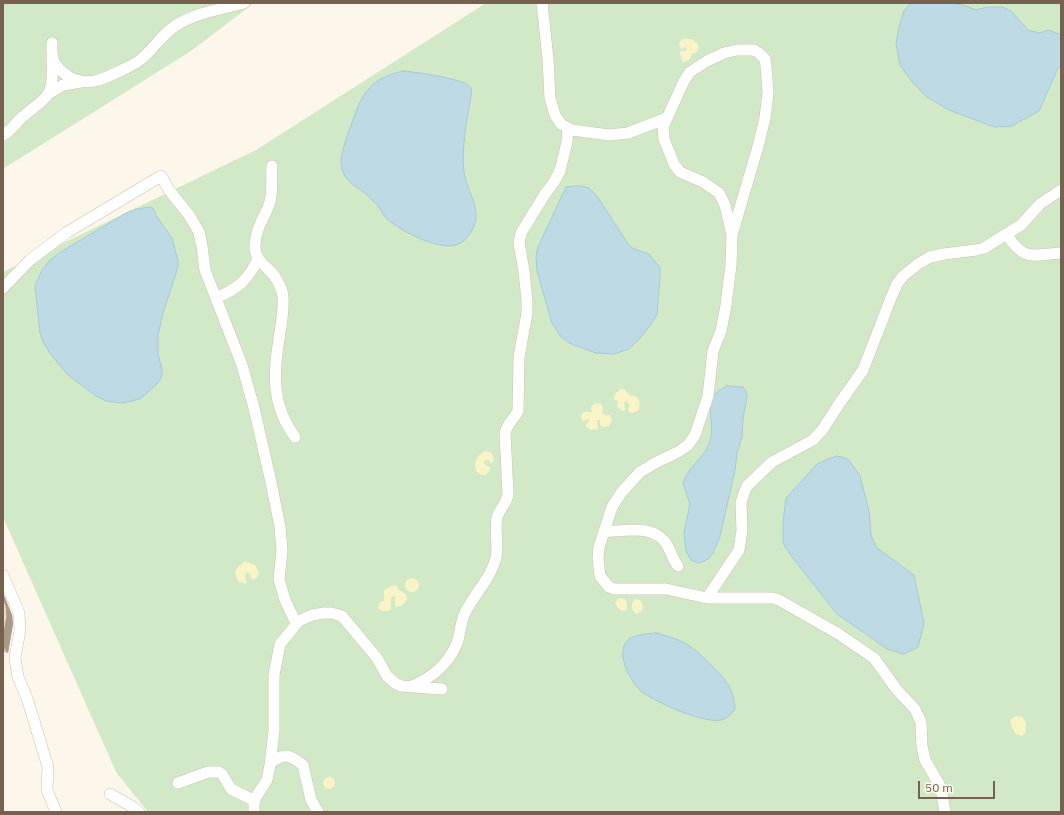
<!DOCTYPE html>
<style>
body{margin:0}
#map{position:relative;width:1064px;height:815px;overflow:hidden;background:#fcf7ea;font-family:"IBM Plex Sans",sans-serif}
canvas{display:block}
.frame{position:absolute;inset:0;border:4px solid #76614e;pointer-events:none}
.scale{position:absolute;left:918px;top:781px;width:77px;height:18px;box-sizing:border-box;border:2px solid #76614e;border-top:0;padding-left:5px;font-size:12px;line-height:14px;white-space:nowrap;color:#76614e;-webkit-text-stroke:3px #fefaf0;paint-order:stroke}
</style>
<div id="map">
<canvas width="1064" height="815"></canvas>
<div class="frame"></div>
<div class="scale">50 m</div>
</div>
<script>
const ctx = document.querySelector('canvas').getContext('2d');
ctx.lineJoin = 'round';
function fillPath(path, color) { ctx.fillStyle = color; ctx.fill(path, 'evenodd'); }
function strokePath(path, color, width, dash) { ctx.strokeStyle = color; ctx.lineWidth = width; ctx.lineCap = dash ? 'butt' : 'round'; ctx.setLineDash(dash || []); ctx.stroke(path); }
fillPath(new Path2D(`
 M3 3H254L191 51 3 169Z
 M486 3H1061V812H148L116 772 3 517V272L256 150Z`), '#d2e9c8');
fillPath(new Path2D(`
 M684 39C691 38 697 41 699 48L696 53H692L690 59 684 62 682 61 680 53 681 51H685L687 48 685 47 682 49 679 46 680 41Z
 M620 389 625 390 630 396H636C640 400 640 405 639 410L633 413 629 412 628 408 630 405 626 401 624 402 625 410 623 411 617 407 618 401 614 399 615 395Z
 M595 403 601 404 603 407 602 413 605 415H610L612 421 609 426 603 427 600 425V420H598L597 422 598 429 591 430 586 427V425L590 419H588L583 421 581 416 584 412H592L591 407Z
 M485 451 492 453 494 459 492 464 488 460 484 461V464L491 468 486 475C476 476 472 466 477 458 479 455 482 453 485 451Z
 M245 561 255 565 259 573 257 578 253 579 251 578 249 573 247 572 245 576 247 582 245 584 238 581 235 573 237 568Z
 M405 585a7 7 0 1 1 14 0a7 7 0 1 1-14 0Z
 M396 585 399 590 406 594 407 600 401 606 396 607 395 605V597L393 596 391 598V609L388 611H382L378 608 380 602 384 601V590L391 586Z
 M621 598 625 599 627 604V609L624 611 620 610 615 603 617 600Z
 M635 599 640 600 643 606 641 612 636 614C632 611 632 607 632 603Z
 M1016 716 1022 717 1026 722 1025 733 1022 736 1016 734 1012 728 1010 720Z
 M323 783a6 6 0 1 1 12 0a6 6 0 1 1-12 0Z`), '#f9f4c6');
const water = new Path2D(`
 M911 3C933 3 956 0 976 10L987 7H1002L1011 11 1028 30 1039 33 1049 30 1061 35V66L1058 68 1039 111 1012 126 994 127 949 110 927 97 913 83 900 65 896 44 899 27 904 11Z
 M404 71C415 72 467 79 471 88 473 93 466 119 466 126 464 141 462 157 464 172 467 194 486 212 469 235 466 239 461 244 455 245 437 250 399 230 386 218 383 215 381 209 378 206 374 202 370 198 367 195 358 187 345 182 342 169 339 157 345 143 349 131 361 98 365 79 404 71Z
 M581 186 589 188 597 196 626 241 632 248 649 254 660 268V277L657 314 654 320 642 336 629 349 614 354 596 353 569 343 561 337 552 323 537 271 536 256 538 247 566 187Z
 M149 207 153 208 157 217 172 238 178 261V267L163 313 158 335V354L162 369V376L157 384 140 399 123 403 106 401 96 396 68 375 52 356 43 342 40 333 35 286 42 270 49 261 59 253 126 213 133 210Z
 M727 386 743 387 746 391 747 397 743 418 742 437 737 453 735 470 720 536 713 553 708 559 699 563 691 560 686 551 684 533 690 504 683 483C688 466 705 458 710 441 717 418 698 399 727 386Z
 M837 456 848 459 860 476 869 511 871 535 877 548 914 575 924 623 918 647 904 654 887 649 837 614 792 557 783 543V522L786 498 817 464Z
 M656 633C668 636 681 640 691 647 698 652 704 658 710 664 724 678 734 687 735 709 731 714 727 719 721 720 704 724 655 702 641 691 631 682 615 654 627 641 634 634 647 634 656 633Z`);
fillPath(water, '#bedbe5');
strokePath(water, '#a5c9d6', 1);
const minor = new Path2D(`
 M542 3 548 59 550 98 555 115 561 124 572 130 609 135 628 133 667 118
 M52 43C51 60 54 66 68 76 86 88 104 79 122 70 128 67 135 64 140 60 153 50 161 35 175 26 195 13 221 9 244 3
 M48 94 63 85 81 82
 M3 135C11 131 15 124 21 118 49 94 54 99 52 59
 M272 166C271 178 273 191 270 202 265 217 254 231 255 248 256 259 262 263 269 270 276 276 282 288 283 297 284 311 281 325 279 339 273 375 272 406 295 437
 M1006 234C1025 262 1031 255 1061 253
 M732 235 725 205 719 193 703 182 680 172 674 164 664 139 663 127 684 81 690 72 707 61 724 53 737 50H754L759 53 765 59 766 66 768 93 765 118 759 143 732 235 731 265 726 305 721 331 713 351 708 396 695 435 688 445 678 452 657 462 640 472 621 493 612 507 603 535 599 547 598 558 600 576 609 587 614 589H666L707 598H773L779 600 837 633 874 658 897 690 915 709 921 722 922 746 925 760 939 784 942 794 945 812
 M3 288 30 260 66 233 161 176 169 190 189 215 199 232 202 246 205 270 242 365 254 408 271 482 280 527 282 551 279 579 285 600 296 623
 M216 298C237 289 249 280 258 258
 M604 532C622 531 652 524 665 542 671 550 672 559 678 566
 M3 575 19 613 20 630 15 658 18 677 27 698 48 767 47 790 56 812
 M707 598 739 550 742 530 741 503 743 496 747 486 772 462 813 440 823 429 839 404 863 370 891 298 897 284 903 276 918 264 930 257 944 254 976 250 984 248 1021 225 1040 204 1061 190
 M412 686C432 678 449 663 457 643 461 632 460 621 466 611 475 593 491 578 496 558 499 545 494 531 497 518 499 509 507 504 508 494L505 433C507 424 514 419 518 411L519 357 527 313V301L524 271 519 243 521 233 545 194 554 182 560 171 567 142 568 128
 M271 762C285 753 289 754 303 765L311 800 318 812
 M178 783 208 772H219L222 774 231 789 255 801
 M110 794 133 807 139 812
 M254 812V804L256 797 267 780 270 765 274 731V675L280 644 299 621 312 615 324 613H331L342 616 377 658 387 676 395 683 401 686 442 689`);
strokePath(minor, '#cec0b0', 12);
strokePath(minor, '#fff', 11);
fillPath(new Path2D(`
 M3 593 12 615 13 624 8 653 3 652Z`), '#cebba7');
fillPath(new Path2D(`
 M3 593 12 615 13 624 8 653 3 646Z`), '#a89988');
const building = new Path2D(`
 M3 598 6 606 7 616 3 639Z`);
fillPath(building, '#f0dac2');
strokePath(building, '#a89988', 1);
</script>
